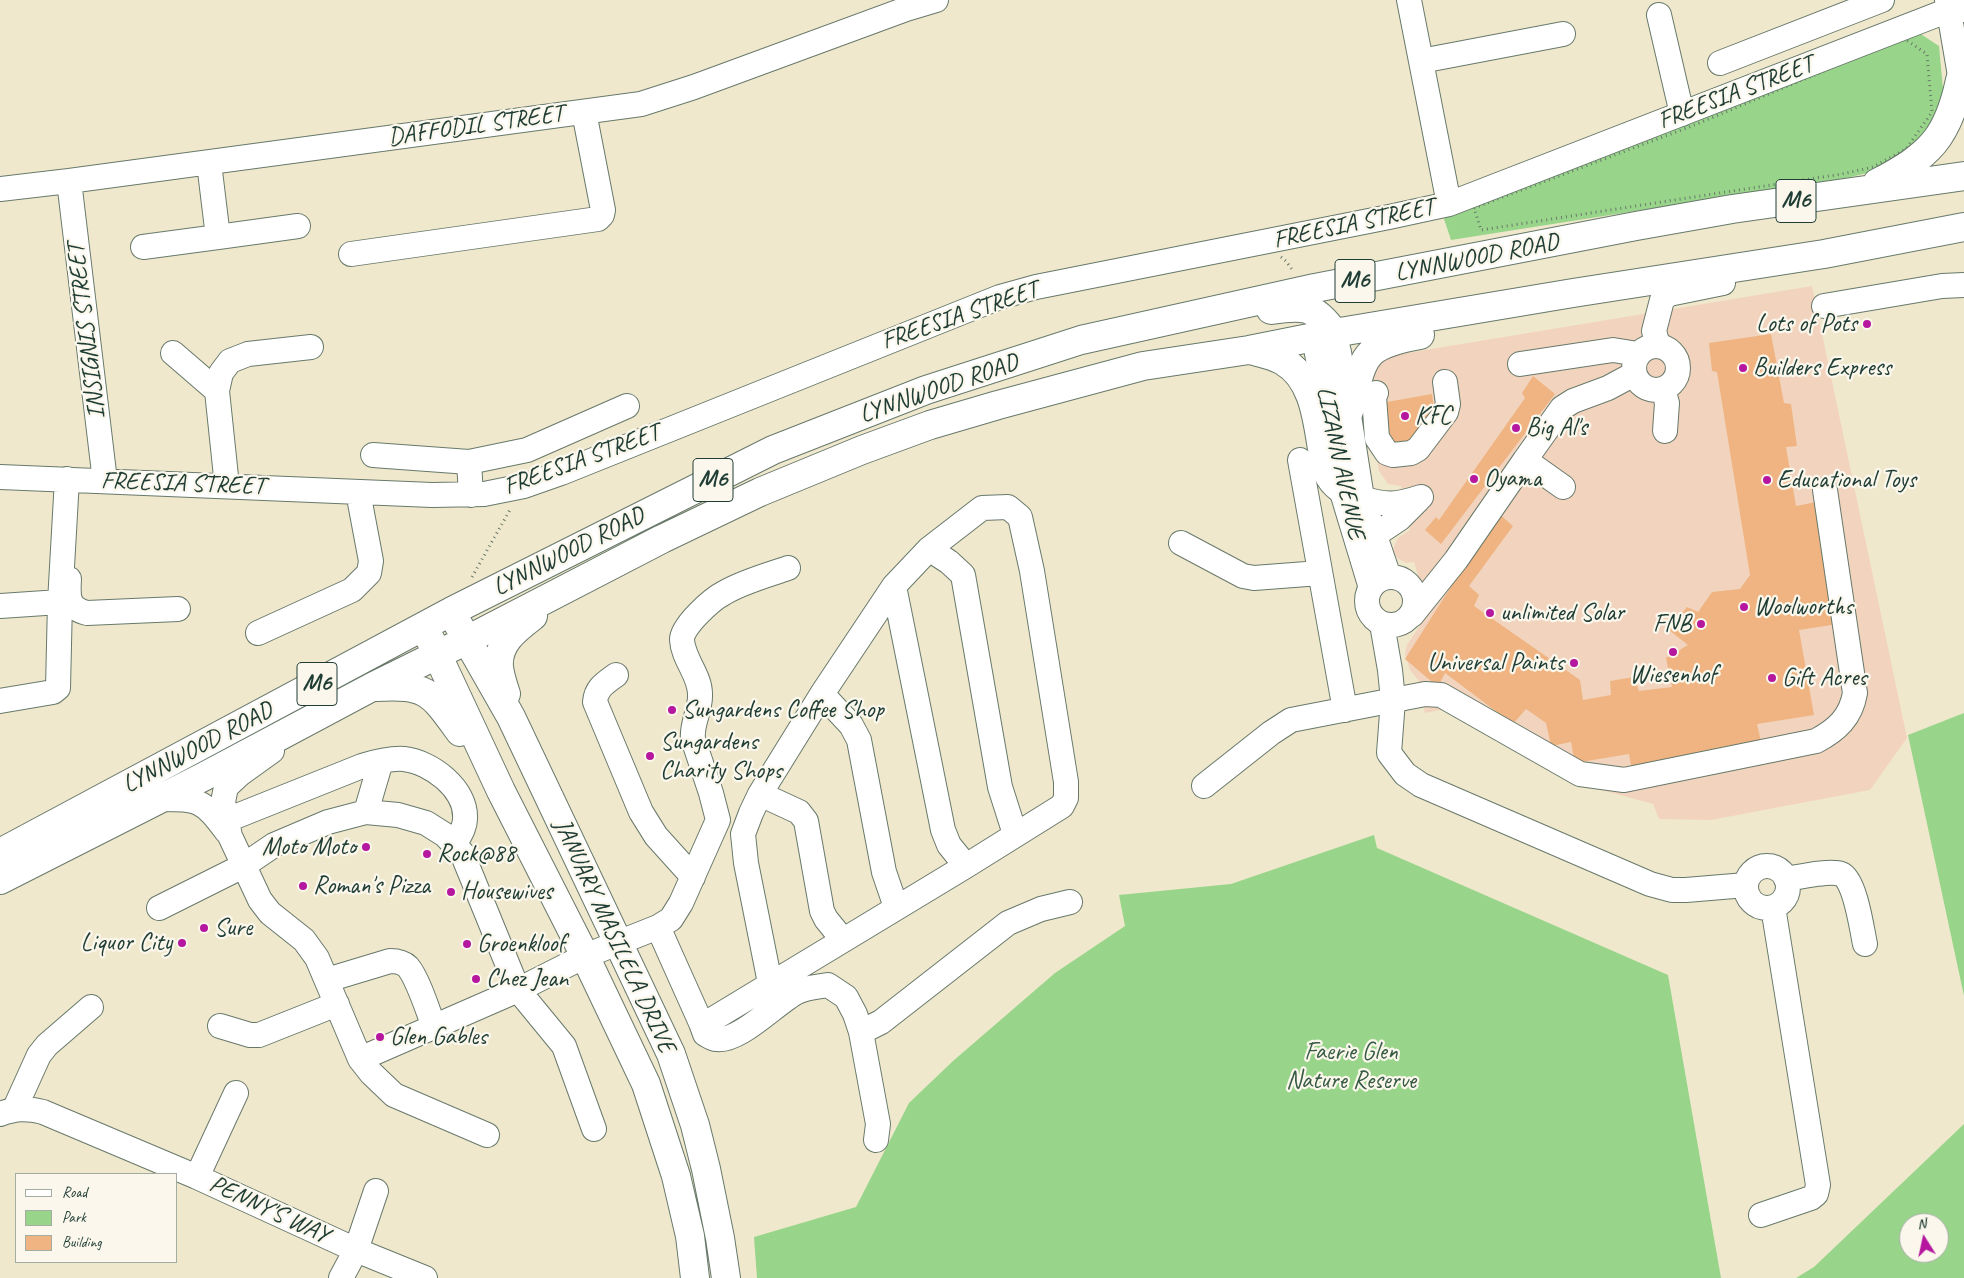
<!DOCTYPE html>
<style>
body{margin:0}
#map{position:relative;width:1964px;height:1278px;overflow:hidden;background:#efe8cd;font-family:Caveat,sans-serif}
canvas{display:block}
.legend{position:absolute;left:15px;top:1173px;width:162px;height:90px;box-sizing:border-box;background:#fbf7ec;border:1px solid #a3ada2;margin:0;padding:6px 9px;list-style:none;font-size:15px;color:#1f3d34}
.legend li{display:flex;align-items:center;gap:10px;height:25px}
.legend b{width:25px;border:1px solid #a3ada2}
.north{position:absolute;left:1899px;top:1213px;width:50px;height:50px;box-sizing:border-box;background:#fbf7ec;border:1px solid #a3ada2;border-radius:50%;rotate:350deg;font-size:14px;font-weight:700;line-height:20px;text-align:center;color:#1f3d34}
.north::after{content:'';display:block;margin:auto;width:18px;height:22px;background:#b5179e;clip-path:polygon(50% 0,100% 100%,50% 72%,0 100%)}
</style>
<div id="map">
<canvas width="1964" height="1278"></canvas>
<ul class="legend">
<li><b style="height:6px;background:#fff"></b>Road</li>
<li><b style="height:14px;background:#98d58a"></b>Park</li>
<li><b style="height:14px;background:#efb481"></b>Building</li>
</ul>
<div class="north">N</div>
</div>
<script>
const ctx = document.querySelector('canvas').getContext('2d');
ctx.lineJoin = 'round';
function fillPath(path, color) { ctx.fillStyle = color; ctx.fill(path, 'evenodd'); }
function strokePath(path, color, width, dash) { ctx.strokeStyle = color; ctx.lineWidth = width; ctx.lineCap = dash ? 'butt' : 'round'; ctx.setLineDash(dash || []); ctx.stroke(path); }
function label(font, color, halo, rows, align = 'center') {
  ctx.font = font + ' Caveat,sans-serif'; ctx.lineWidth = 4.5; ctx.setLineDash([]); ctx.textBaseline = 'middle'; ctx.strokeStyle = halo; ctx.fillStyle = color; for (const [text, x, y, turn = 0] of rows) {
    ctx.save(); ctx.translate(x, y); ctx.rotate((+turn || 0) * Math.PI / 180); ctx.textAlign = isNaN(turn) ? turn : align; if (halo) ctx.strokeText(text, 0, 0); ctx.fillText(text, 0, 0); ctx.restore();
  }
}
fillPath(new Path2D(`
 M1812 286 1907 738 1870 790 1711 820 1659 819 1653 804 1605 791 1577 782 1445 709 1425 713 1419 681 1410 670 1405 654 1407 645 1429 612 1414 562 1406 563 1397 558 1393 549 1398 538 1410 530 1401 486 1388 484 1379 471 1375 450 1370 374 1383 357Z`), '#f2d4be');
fillPath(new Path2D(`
 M1913 29 1939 46 1945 110 1916 151 1880 170 1846 178 1451 240 1443 216Z
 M1964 713V996L1908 735Z
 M1374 835 1377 848 1668 975 1721 1278H757L754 1237 856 1207 909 1103 953 1061 1055 973 1125 926 1119 895 1231 884Z
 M1964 1124V1278H1796L1814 1267ZM1909 1223H1939V1253H1909Z`), '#98d58a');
fillPath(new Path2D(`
 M1771 334 1784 403 1791 404 1797 446 1786 447 1796 506 1821 501 1838 624 1799 630 1814 715 1757 724 1763 750 1632 771 1629 754 1575 763 1571 742 1551 746 1546 723 1526 709 1513 724 1445 673 1438 687 1405 659 1498 513 1513 526 1469 586 1479 595 1474 606 1580 680 1583 700 1611 695 1610 681 1634 677 1639 691 1672 687 1666 658 1688 645 1669 630 1687 607 1698 612 1712 592 1740 589 1750 575 1717 372 1712 371 1709 343Z
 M1533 376 1555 394 1441 544 1425 530 1436 517 1439 520 1525 398 1522 393Z
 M1432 394 1435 418 1413 442 1387 446 1381 403Z`), '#efb481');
const minor = new Path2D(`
 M1409 0 1449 204
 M1947 0 1964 99
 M1659 15 1682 114
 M1421 61 1563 34
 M1720 63 1882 0
 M209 163 218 237 298 226
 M69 181 105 481
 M0 189 69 181 641 104 694 87 906 9 936 0
 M143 247 218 237
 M351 254 598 219 602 215 603 210 584 112
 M1824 306 1942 286 1964 285
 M1334 333 1339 352 1362 498 1389 577
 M1314 337 1330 426
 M1658 345 1654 331 1662 300 1669 294 1723 283
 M1634 368a22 22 0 1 1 44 0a22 22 0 1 1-44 0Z
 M173 353 217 391
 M1520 364 1613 350 1638 354
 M1663 389 1667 403 1665 431
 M1376 393 1374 397 1377 438 1387 453 1393 455 1411 453 1418 449 1446 412 1448 404 1445 382
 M373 455 469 462
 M1300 460 1345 710
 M1525 460 1562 408 1573 401 1608 388 1634 374
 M1338 472 1341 489 1371 588
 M0 477 432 495 484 494 524 486 561 473 1000 297 1036 287 1389 217 1449 204 1949 10H1964
 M227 486 217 391 221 373 230 361 248 354 311 347
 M471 495 469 462 527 450 627 406
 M1362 498C1386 506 1397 505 1421 497
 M1375 535 1399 519 1418 500
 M1181 543 1243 576 1254 578 1320 573
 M929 549 949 562 963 575 1000 787 1015 834
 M1367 601a24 24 0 1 1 48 0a24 24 0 1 1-48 0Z
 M69 579C68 596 67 608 87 613L178 609
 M894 586 943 830 949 845 966 866
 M0 606 60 602
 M1412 615 1456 560 1525 460 1563 487
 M1382 624 1390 670 1393 700 1389 753 1405 774 1421 785 1650 884 1672 890H1686L1746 885
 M258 633 352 590 369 573 371 561 358 492
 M616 675C605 683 596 688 595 702L641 812 656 836 693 877
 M822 694 851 725 859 740 884 872 896 907
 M0 701 53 692 58 688 60 602 67 479
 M272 751 240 774 226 787 223 802 230 836 260 900 270 913 304 940 317 958 360 1059 518 990 585 956 658 927 671 919 681 903 718 820 711 793 693 739C691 724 701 710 700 694 700 675 683 659 682 640 681 627 712 599 724 593 742 582 768 575 788 568
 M1204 786 1271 733 1291 720 1425 694 1441 695 1580 774 1624 780 1816 741C1837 730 1851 717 1855 693L1825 490
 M760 794 799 812 806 821 822 911 826 919 843 940
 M160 799C200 799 203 800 227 832
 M366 812 381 761
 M227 820 362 766C375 762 390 758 404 759 431 762 467 789 465 819 465 828 459 836 455 844
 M1746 887a21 21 0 1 1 42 0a21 21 0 1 1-42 0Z
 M1786 879C1799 877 1830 870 1841 874 1855 879 1862 930 1865 944
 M159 908 243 866 274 845 328 822 366 812 398 815 426 823 445 835 462 853 518 990 564 1046 594 1129
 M658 927 701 1023 713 1019 966 866 1062 806 1066 798V782L1032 571 1020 517 1008 507 982 508 929 549 894 586 822 694 760 794 751 813 743 834 746 863 770 983
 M327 980 390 961C397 961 403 962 408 967 418 979 428 1011 434 1027
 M701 1023 705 1034C709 1036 712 1039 716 1039 739 1043 777 1002 797 992 807 987 817 987 828 985L846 997 855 1014 861 1032 878 1124 876 1140
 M220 1026 250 1035H259L337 1004
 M861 1032 881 1022 1008 923 1041 909 1070 902
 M360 1059 371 1073 394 1095 487 1135
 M15 1108 39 1055 47 1045 91 1007
 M0 1114C16 1108 27 1108 43 1112L197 1177 356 1250 425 1278
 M197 1177 236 1093
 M1761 1215 1811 1198 1816 1194 1818 1185 1773 907
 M341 1278 356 1250 376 1191`);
const major = new Path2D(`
 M1877 183C1929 156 1948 138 1960 80
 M1271 310C1303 305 1315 305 1334 333
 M1250 350C1261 353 1273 355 1283 361 1313 378 1317 418 1322 449 1325 467 1326 478 1341 489
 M1349 411C1365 357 1359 346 1420 335
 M458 624 511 717 671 1054 695 1125 706 1169 720 1238 726 1278
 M430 639 501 791 585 956 646 1084 676 1176 690 1236 695 1278
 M376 687C427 684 431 692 460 732
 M506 694C503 685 500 676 499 667 497 643 516 629 533 616
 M0 853 452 611 773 450 926 390 1081 340 1315 288 1636 226 1732 209 1964 176
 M0 880 203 777 372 687 467 640 662 539 760 492 862 450 930 425 998 405 1143 366 1249 350 1334 333 1573 293 1824 254 1964 227`);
strokePath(minor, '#68796a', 26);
strokePath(major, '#68796a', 30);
strokePath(new Path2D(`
 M1903 38 1927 54 1932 112 1906 149 1873 167 1842 174 1481 230 1474 208 1692 126Z
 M1281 257 1286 261 1293 271
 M472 577 511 508`), '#68796a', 3, [1, 4]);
strokePath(minor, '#fff', 24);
strokePath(major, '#fff', 28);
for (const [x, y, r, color] of [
 [1867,324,5,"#b5179e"],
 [1743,368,5,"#b5179e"],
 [1405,416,5,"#b5179e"],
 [1516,428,5,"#b5179e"],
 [1474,479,5,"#b5179e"],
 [1767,480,5,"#b5179e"],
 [1744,607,5,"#b5179e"],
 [1490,613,5,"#b5179e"],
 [1701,624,5,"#b5179e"],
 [1673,652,5,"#b5179e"],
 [1574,663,5,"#b5179e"],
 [1772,678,5,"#b5179e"],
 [672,710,5,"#b5179e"],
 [650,756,5,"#b5179e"],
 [366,847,5,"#b5179e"],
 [427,854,5,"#b5179e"],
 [303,886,5,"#b5179e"],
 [451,892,5,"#b5179e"],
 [204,928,5,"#b5179e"],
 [182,943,5,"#b5179e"],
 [467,944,5,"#b5179e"],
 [476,979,5,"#b5179e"],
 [380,1037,5,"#b5179e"]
]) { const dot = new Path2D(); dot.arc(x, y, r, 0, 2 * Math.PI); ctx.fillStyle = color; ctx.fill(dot); strokePath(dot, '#fbf7ec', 2); }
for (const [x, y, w] of [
 [1796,201,40],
 [1355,281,40],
 [713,480,40],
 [317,684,40]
]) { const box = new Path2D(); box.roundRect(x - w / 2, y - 21.5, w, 43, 4); ctx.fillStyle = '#fbf7ec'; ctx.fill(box); strokePath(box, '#1f3d34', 1); }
label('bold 24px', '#1f3d34', null, [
 ["M6",1796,201],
 ["M6",1355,281],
 ["M6",713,480],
 ["M6",317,684]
]);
label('25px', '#1f3d34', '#fbf7ec', [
 ["FREESIA STREET",1736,93,-21],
 ["DAFFODIL STREET",476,126,-8],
 ["FREESIA STREET",1354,224,-12],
 ["LYNNWOOD ROAD",1477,258,-11],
 ["FREESIA STREET",960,316,-19],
 ["INSIGNIS STREET",87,331,-97],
 ["LYNNWOOD ROAD",939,389,-19],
 ["FREESIA STREET",582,460,-20],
 ["LIZANN AVENUE",1340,463,78],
 ["FREESIA STREET",183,484,2],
 ["LYNNWOOD ROAD",569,552,-27],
 ["LYNNWOOD ROAD",198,748,-28],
 ["JANUARY MASILELA DRIVE",614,936,65],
 ["PENNY'S WAY",269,1210,25]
]);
label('25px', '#1f3d34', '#fbf7ec', [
 ["Lots of Pots",1857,324,"right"],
 ["Builders Express",1753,368],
 ["KFC",1415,416],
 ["Big Al's",1526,428],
 ["Oyama",1484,479],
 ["Educational Toys",1777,480],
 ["Woolworths",1754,607],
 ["unlimited Solar",1500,613],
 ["FNB",1691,624,"right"],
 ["Universal Paints",1564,663,"right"],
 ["Wiesenhof",1673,675,"center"],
 ["Gift Acres",1782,678],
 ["Sungardens Coffee Shop",682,710],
 ["Sungardens",660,742],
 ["Charity Shops",660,771],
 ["Moto Moto",356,847,"right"],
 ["Rock@88",437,854],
 ["Roman's Pizza",313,886],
 ["Housewives",461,892],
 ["Sure",214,928],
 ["Liquor City",172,943,"right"],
 ["Groenkloof",477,944],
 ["Chez Jean",486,979],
 ["Glen Gables",390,1037]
], 'left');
label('25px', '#375b45', '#fbf7ec', [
 ["Faerie Glen",1351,1052],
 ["Nature Reserve",1351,1081]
]);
</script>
